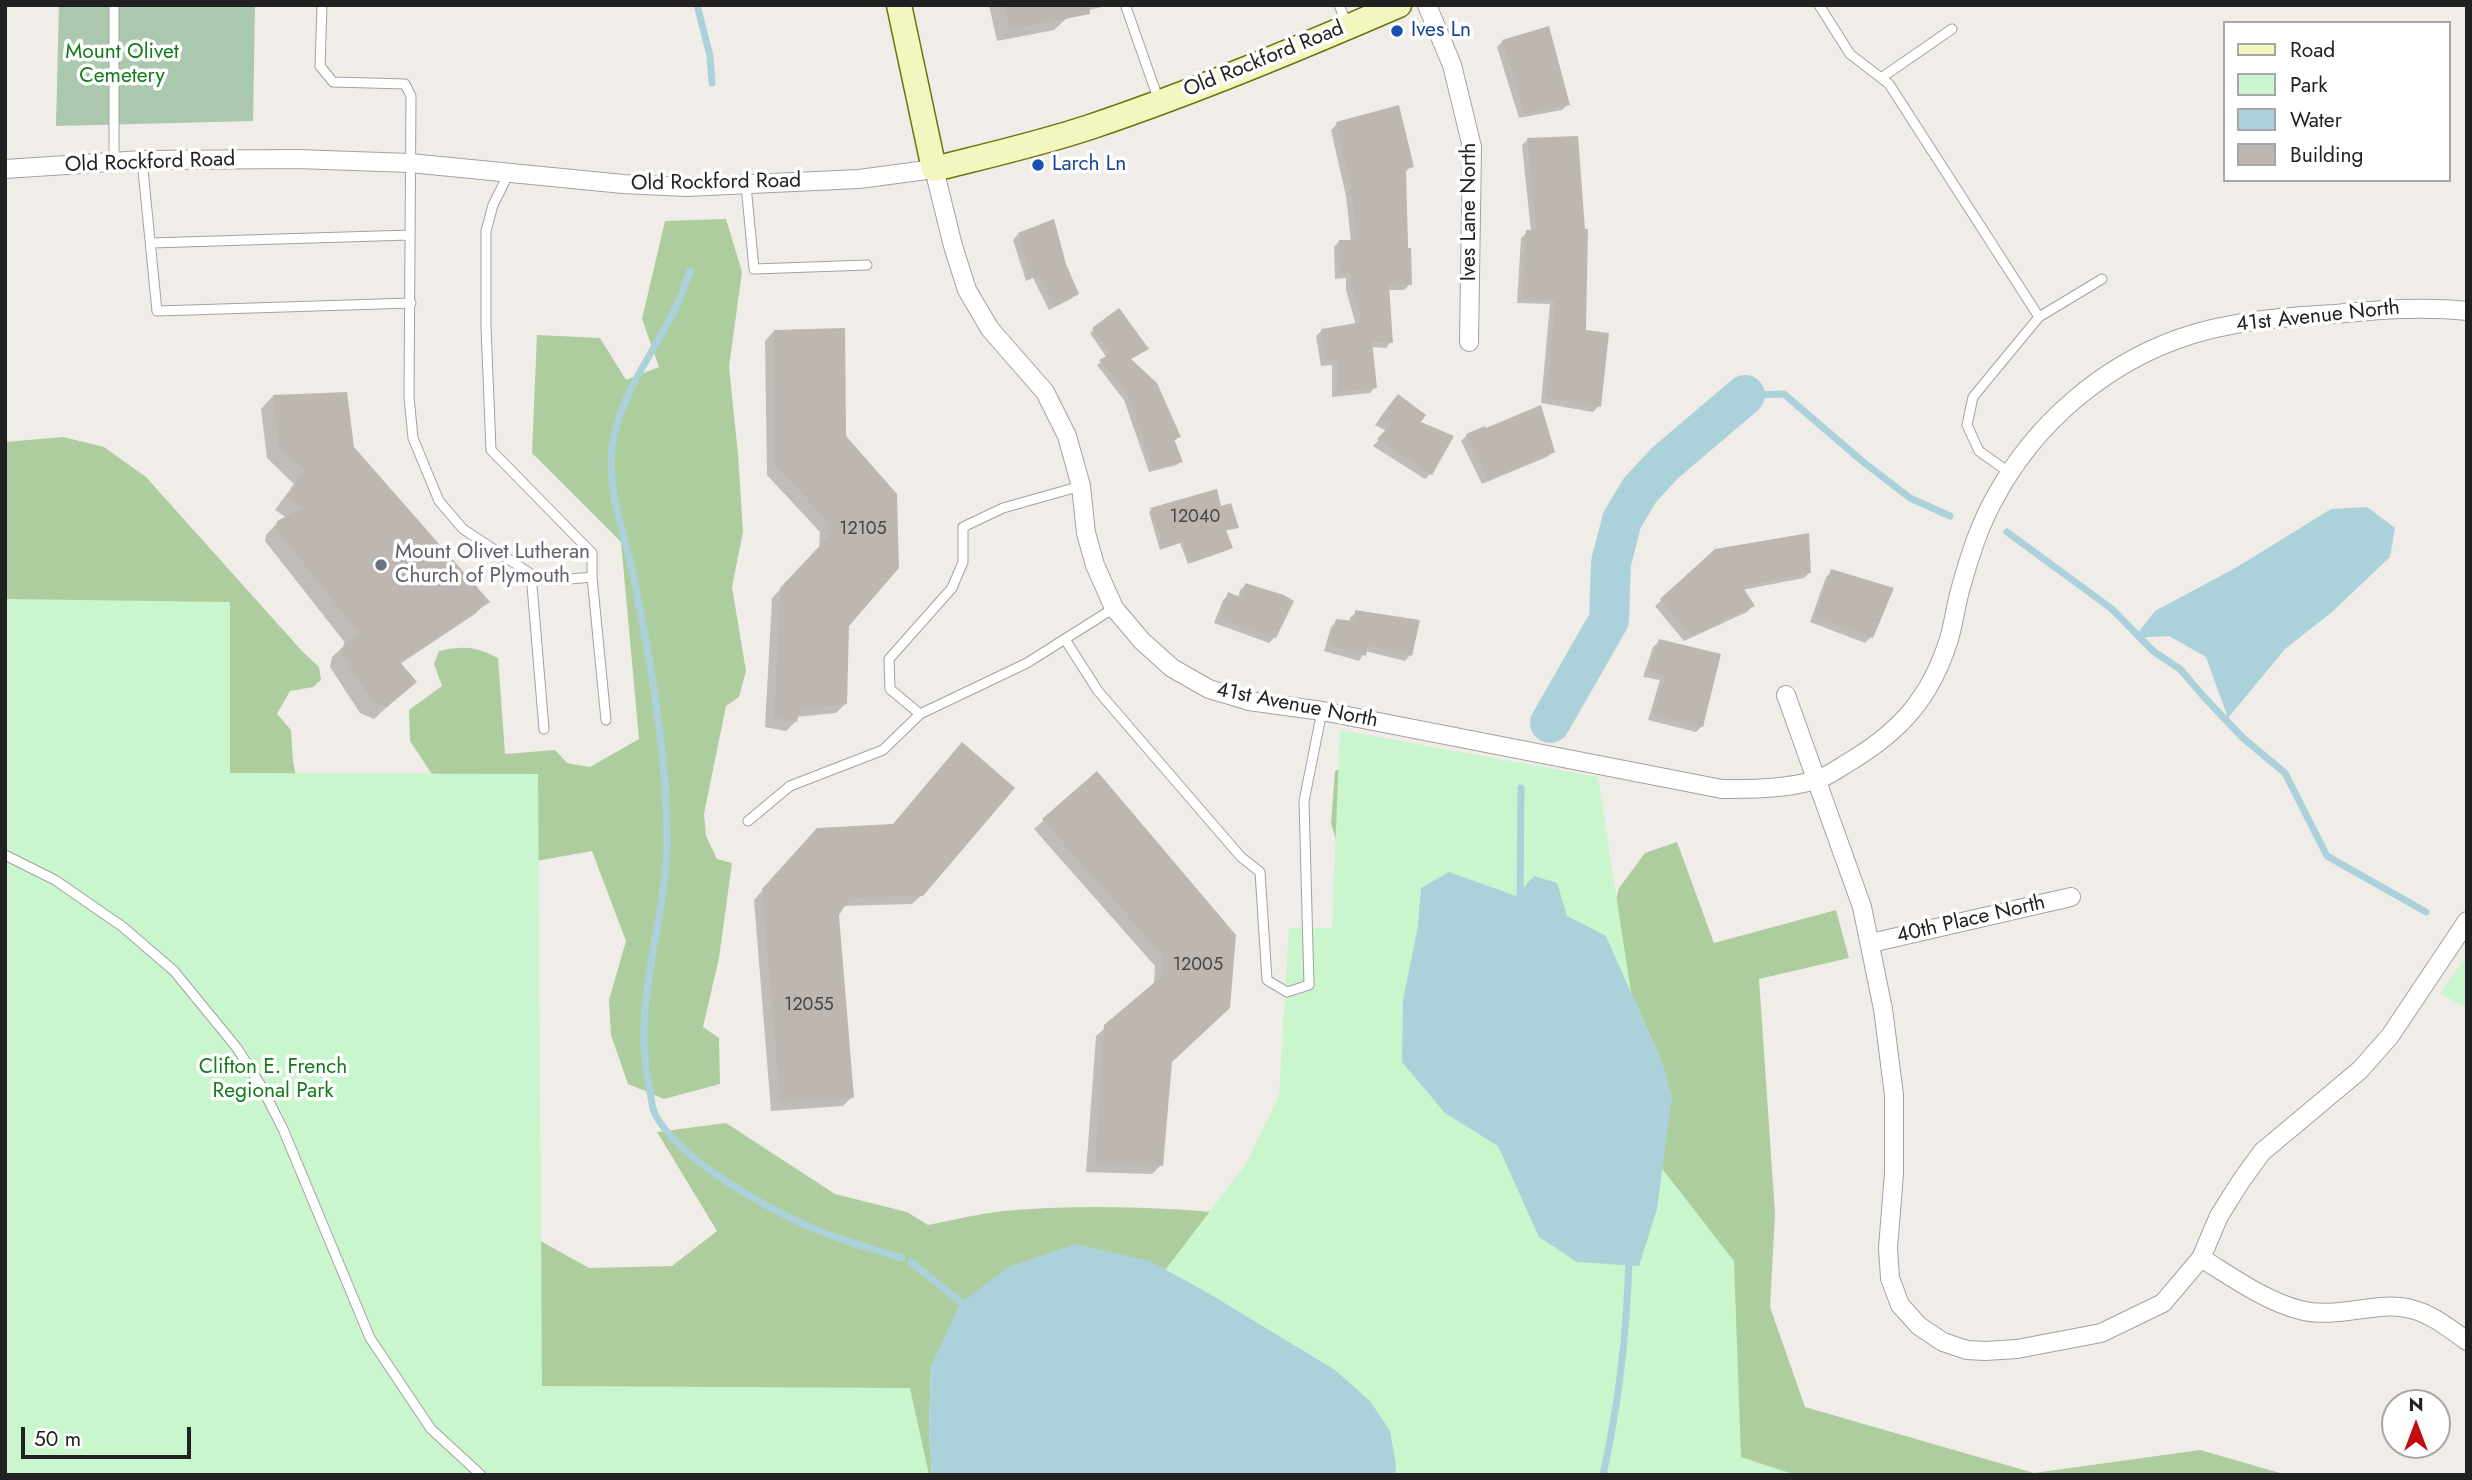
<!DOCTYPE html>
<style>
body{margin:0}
#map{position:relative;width:2472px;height:1480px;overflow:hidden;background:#f0ede8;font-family:Jost,sans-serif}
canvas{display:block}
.frame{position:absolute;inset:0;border:7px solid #212121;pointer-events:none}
.legend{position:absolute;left:2223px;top:21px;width:228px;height:161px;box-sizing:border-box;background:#fff;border:2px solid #a6a6a6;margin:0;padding:9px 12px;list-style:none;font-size:21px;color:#212121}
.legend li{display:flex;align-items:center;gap:14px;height:35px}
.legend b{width:35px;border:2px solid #a6a6a6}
.north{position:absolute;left:2381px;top:1389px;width:70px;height:70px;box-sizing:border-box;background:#fff;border:2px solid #a6a6a6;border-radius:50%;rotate:0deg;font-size:19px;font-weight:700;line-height:28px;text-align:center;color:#212121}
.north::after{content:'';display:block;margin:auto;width:24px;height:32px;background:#c40d10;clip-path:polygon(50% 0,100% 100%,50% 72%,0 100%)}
.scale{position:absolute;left:21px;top:1427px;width:170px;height:32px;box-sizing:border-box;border:4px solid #212121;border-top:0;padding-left:9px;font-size:21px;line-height:24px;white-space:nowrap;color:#212121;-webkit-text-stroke:5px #fff;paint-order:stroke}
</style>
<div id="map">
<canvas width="2472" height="1480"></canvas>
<div class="frame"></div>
<ul class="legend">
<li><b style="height:9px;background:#f4f6c0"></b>Road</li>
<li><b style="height:19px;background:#c9f6cc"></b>Park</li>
<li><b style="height:19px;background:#abd1db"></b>Water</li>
<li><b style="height:19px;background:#beb7b1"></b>Building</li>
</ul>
<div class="north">N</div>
<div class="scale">50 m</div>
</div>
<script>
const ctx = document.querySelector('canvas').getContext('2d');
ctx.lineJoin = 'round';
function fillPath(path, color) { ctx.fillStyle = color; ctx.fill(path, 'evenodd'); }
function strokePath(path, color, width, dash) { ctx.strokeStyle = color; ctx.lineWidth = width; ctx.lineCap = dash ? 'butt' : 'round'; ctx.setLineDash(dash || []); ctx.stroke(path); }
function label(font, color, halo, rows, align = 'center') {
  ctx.font = font + ' Jost,sans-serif'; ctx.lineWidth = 7; ctx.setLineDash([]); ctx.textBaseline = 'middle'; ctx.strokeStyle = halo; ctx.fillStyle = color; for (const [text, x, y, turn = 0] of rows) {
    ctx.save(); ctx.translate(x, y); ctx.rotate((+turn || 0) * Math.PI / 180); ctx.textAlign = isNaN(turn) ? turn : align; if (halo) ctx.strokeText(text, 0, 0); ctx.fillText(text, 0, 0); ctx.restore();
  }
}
fillPath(new Path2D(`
 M726 219 742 272 729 367 738 454 743 532 732 587 746 671 739 697 726 706 704 814 706 836 717 859 732 863 719 958 703 1027 719 1038 720 1084 664 1099 628 1084 611 1035 609 1000 626 941 592 851 497 868 477 981 5 650V442L63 437 104 447 146 477 302 651 319 667 321 680 313 687 290 691 277 714 291 730 293 761 305 820 447 797 410 741 409 710 442 686 434 664 439 651C465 646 474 646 498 658L505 754 555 750 567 763 590 767 639 739 621 542 532 453 537 335 600 338 626 380 659 367 642 319 665 221Z
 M1389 748 1553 839 1663 1065 1606 936 1619 888 1645 853 1677 842 1714 943 1836 910 1849 958 1759 979 1775 1214 1770 1307 1805 1407 2034 1473 2200 1450 2287 1475H1395L931 1366 929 1429 932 1475H535L528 1234 589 1268 672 1266 717 1231 657 1132 726 1123 835 1194 907 1212 928 1225C953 1220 978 1214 1003 1211 1089 1203 1177 1208 1262 1216L1356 907 1331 823 1335 771Z`), '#aecd9f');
fillPath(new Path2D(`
 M59 5H255L253 121 56 126Z`), '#aac8ae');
fillPath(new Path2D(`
 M5 599 230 602V773L538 774 542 1386 910 1388 929 1475H5Z
 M1340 730 1598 777 1657 1162 1734 1261 1741 1457 1796 1475H1359L1140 1303 1246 1164 1279 1096 1289 928H1332Z
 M2467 956V1009L2440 993Z`), '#c9f6cc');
fillPath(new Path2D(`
 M2367 507 2395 528 2390 557 2332 612 2285 649 2228 718 2206 657 2169 636 2134 638 2155 611 2237 567 2331 509Z
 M1449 872 1516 896 1534 876 1557 883 1567 916 1606 936 1663 1065 1672 1097 1657 1209 1639 1266 1577 1262 1539 1237 1498 1146 1445 1113 1402 1062 1403 1000 1418 926 1421 888Z
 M1076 1244 1150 1261 1208 1293 1335 1370 1370 1401 1390 1431 1396 1465 1395 1475H932L929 1429 931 1366 960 1304 1008 1267Z`), '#abd1db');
fillPath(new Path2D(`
 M989 5H1111L1066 15 1067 18 1054 30 997 41Z
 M1503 41 1568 104 1562 110 1519 118 1497 47Z
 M1337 124 1412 166 1404 173 1410 284 1404 290H1388L1391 342 1386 348 1371 347 1375 387 1370 393 1332 397V365L1321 366 1316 336 1322 330 1356 325 1346 290V278L1335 279 1334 247 1339 241 1351 242 1346 196 1331 130Z
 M1528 139 1585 331 1599 406 1593 412 1541 403 1550 304 1517 303 1521 238 1527 232H1531L1522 145Z
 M1018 234 1064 265 1077 293 1071 299 1049 310 1033 278 1026 281 1013 240Z
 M1094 329 1147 349 1129 360 1179 437 1173 442 1181 461 1177 465 1149 472 1124 400 1097 365 1107 358 1090 333Z
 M843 330 847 626 845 704 836 713 796 717 795 722 786 731 765 727 772 598 819 549 820 532 767 475 765 341 774 331Z
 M273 396 352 447 487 602 475 614 400 664 414 682 374 719 360 713 330 667 332 657 346 644 265 541 266 535 278 522 287 518 275 510 294 484 267 458 261 409Z
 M1392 402 1419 423 1430 474 1425 479 1373 446 1387 431 1375 425Z
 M1484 428 1553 451 1547 457 1482 484 1461 441 1467 435Z
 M1220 508 1237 528 1224 531 1231 548 1228 550 1188 564 1180 543 1160 550 1149 512 1151 510Z
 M1716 550 1810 572 1804 578 1742 590 1753 606 1747 612 1684 641 1655 606Z
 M1832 571 1871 637 1865 643 1810 622 1826 577Z
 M1246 585 1275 637 1269 643 1214 623 1223 600 1229 594 1238 598 1240 590Z
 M1356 612 1410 655 1405 661 1365 651 1359 661 1324 651 1331 627 1337 621 1350 622V618Z
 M1659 641 1702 726 1696 732 1648 720 1660 680 1643 677 1653 647Z
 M1096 774 1235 935 1171 1062 1161 1165 1152 1174 1086 1172 1096 1036 1154 985 1155 966 1034 829Z
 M808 839 922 895 912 904 842 906 837 914 852 1097 843 1106 771 1111 754 900Z`), '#0003');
strokePath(new Path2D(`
 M697 5 710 56 712 83
 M690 271C685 284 681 297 675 309 652 356 613 404 611 458 610 498 626 539 634 578 651 665 667 754 667 843 666 924 631 1005 649 1086 651 1094 651 1106 655 1114 678 1159 763 1206 808 1226 838 1240 871 1248 902 1258
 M1745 395 1784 394 1862 461 1910 498 1950 516
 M2007 532 2112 609 2153 651 2180 669 2204 697 2243 738 2285 773 2327 856 2426 912
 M1520 900 1521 788
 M911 1262 967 1307
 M1603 1475C1619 1403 1627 1331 1629 1258`), '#abd1db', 7);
strokePath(new Path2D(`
 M1550 723 1609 620 1611 563 1622 520 1640 490 1665 463 1745 395`), '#abd1db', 40);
fillPath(new Path2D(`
 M1004 5H1089L1090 14 1009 30Z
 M1549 26 1570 105 1524 114 1502 40Z
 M1399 105 1414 167 1406 169 1408 248H1411L1412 285H1389L1393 343 1372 341 1377 388 1337 392V360L1326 361 1321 329 1362 322 1351 283V273L1340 274 1339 240H1357L1351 190 1336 122Z
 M1578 136 1585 229H1588L1586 330 1609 333 1601 407 1546 398 1555 299 1522 298 1526 230H1536L1527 138Z
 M1054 219 1066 264 1079 294 1055 306 1039 274 1031 276 1018 233Z
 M1119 308 1149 349 1131 359 1157 383 1181 437 1174 439 1183 462 1153 469 1128 395 1099 360 1110 354 1092 328Z
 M845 328 846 436 897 494 899 568 849 626 847 704 800 709 797 722 774 718 780 588 827 538 829 522 775 466 774 330Z
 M347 392 354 447 490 602 400 662 417 682 387 707 372 701 342 654 344 643 360 635 276 529 277 521 302 508 286 497 305 471 279 446 273 395Z
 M1398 394 1426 415 1421 422 1454 436 1432 475 1377 439 1391 424 1379 419Z
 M1541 405 1555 452 1488 480 1466 434 1485 426 1486 428Z
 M1217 489 1221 506 1231 503 1239 528 1226 530 1233 548 1190 563 1182 542 1163 548 1150 508Z
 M1809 533 1811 573 1742 586 1755 606 1691 636 1660 599 1715 549Z
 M1831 569 1894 588 1873 638 1815 617Z
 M1245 583 1284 595 1294 601 1276 638 1219 618 1228 592 1242 598Z
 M1355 610 1420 620 1412 656 1368 645 1366 656 1329 645 1336 619 1354 621Z
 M1659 639 1721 654 1703 727 1652 715 1665 675 1648 671Z
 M962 742 1015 788 923 896 850 898 839 915 854 1098 780 1102 762 889 817 828 893 824Z
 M1097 771 1236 935 1230 1008 1172 1062 1163 1166 1095 1163 1104 1025 1162 976 1163 956 1042 819Z`), '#beb7b1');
const lane = new Path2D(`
 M322 5 320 66 333 82 405 84 411 96 409 397 413 438 439 501 463 529 531 574 559 580 592 577V553L491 450 486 327V231L493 205 509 173
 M1339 5 1348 26
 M1819 5 1850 54 1889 84 2039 317 1973 397 1967 425 1979 451 2010 473
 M1126 7 1159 101
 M1881 78 1952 29
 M142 160 157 311 411 303
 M114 161V5
 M746 185 754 269 867 265
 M151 243 409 235
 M2039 317 2102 279
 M531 574 544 729
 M592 577 606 720
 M1066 641 1098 691 1241 857 1260 872 1267 980 1287 992 1309 985 1304 801 1322 711
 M920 714 890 689 889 659 952 588 963 562V527L1003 508 1081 486
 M748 821 790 786 883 750 920 714 1027 663 1114 608
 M5 855 55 880 123 927 174 971 237 1048 261 1086 283 1129 370 1338 431 1429 481 1475`);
const street = new Path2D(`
 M1427 5 1452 65 1472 147 1469 342
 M5 169 142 160 297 159 410 163 623 184 686 187 859 179 934 169 953 246 967 290 990 329 1045 392 1067 436 1081 486 1086 533 1095 565 1114 608 1142 641 1172 668 1209 689 1249 701 1322 711 1722 789C1753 789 1786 789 1816 780 1827 777 1839 768 1849 762 1901 731 1931 697 1949 639 1954 622 1956 604 1961 587 1970 555 1980 523 1997 494 2036 423 2103 366 2178 339 2228 321 2283 317 2335 314 2379 310 2422 306 2467 311
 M1786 695 1862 907 1883 1009 1894 1095V1173L1888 1248 1890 1278 1900 1305 1919 1326 1943 1342 1967 1350 1985 1351 2017 1349 2101 1333 2163 1303 2201 1258 2219 1216 2241 1181 2262 1152 2360 1070 2390 1036 2467 921
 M1871 943 2071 897
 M2201 1258C2232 1277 2265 1301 2300 1310 2338 1320 2377 1300 2411 1309 2432 1314 2450 1329 2467 1341`);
const secondary = new Path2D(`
 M899 5 934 169C986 156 1039 144 1090 127 1194 92 1297 49 1399 5`);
strokePath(lane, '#a2a2a2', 11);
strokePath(street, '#a2a2a2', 20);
strokePath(secondary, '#6a730c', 27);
strokePath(lane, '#fff', 9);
strokePath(street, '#fff', 18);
strokePath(secondary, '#f4f6c0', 24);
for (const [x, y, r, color] of [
 [1397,31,7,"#1a4fb4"],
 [1038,165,7,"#1a4fb4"],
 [381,565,7,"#6b7280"]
]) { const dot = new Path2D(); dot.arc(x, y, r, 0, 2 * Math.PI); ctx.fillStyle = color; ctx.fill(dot); strokePath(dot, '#fff', 2.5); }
label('18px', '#484645', null, [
 ["12040",1195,518],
 ["12105",863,530],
 ["12005",1198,966],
 ["12055",809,1006]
]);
label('21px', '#164399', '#fff', [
 ["Ives Ln",1411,31],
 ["Larch Ln",1052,165]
], 'left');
label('21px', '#137a1a', '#fff', [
 ["Mount Olivet",122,53],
 ["Cemetery",122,77],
 ["Clifton E. French",273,1068],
 ["Regional Park",273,1092]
]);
label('21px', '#212121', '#fff', [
 ["Old Rockford Road",1264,60,-22],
 ["Old Rockford Road",150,163,-2],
 ["Old Rockford Road",716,183,-1],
 ["Ives Lane North",1470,212,-90],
 ["41st Avenue North",2318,317,-6],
 ["41st Avenue North",1297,706,11],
 ["40th Place North",1971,920,-13]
]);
label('21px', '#5b616d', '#fff', [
 ["Mount Olivet Lutheran",395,553],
 ["Church of Plymouth",395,577]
], 'left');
</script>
